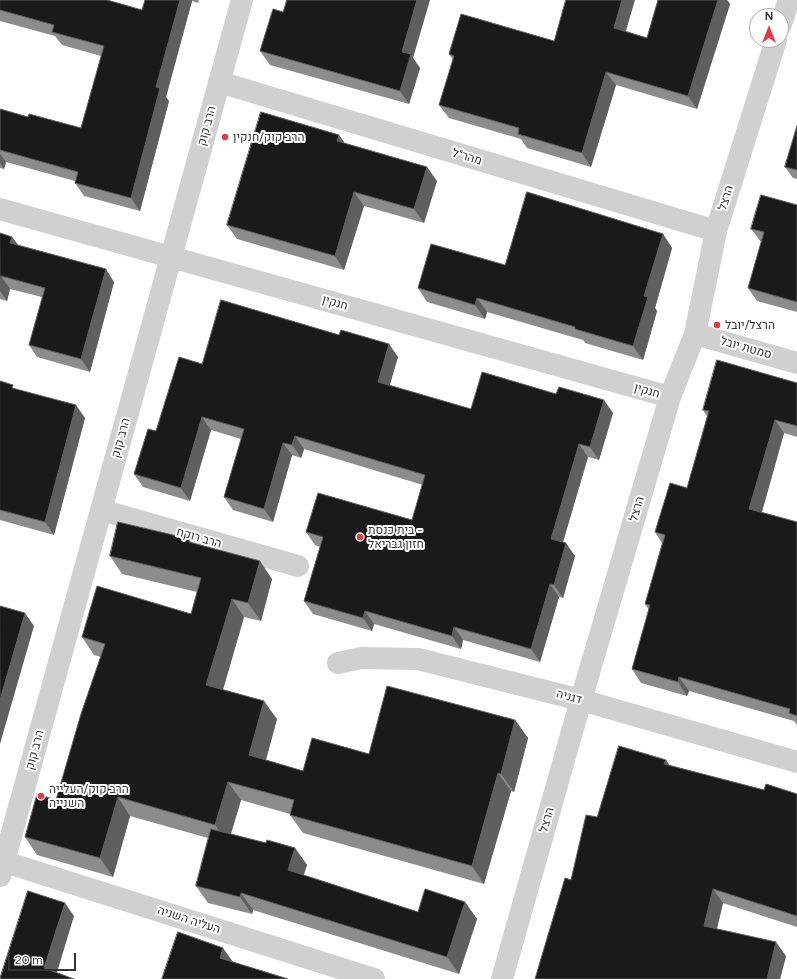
<!DOCTYPE html>
<meta charset="utf-8">
<style>
body{margin:0}
#map{position:relative;width:797px;height:979px;overflow:hidden;background:#fff;font-family:Figtree,sans-serif}
canvas{display:block}
.north{position:absolute;left:749px;top:8px;width:40px;height:40px;box-sizing:border-box;background:#fff;border:1px solid #adadad;border-radius:50%;rotate:0deg;font-size:11px;font-weight:700;line-height:16px;text-align:center;color:#333}
.north::after{content:'';display:block;margin:auto;width:14px;height:18px;background:#e63946;clip-path:polygon(50% 0,100% 100%,50% 72%,0 100%)}
.scale{position:absolute;left:8px;top:953px;width:68px;height:18px;box-sizing:border-box;border:2px solid #333;border-top:0;padding-left:5px;font-size:12px;line-height:14px;white-space:nowrap;color:#333;-webkit-text-stroke:3px #fff;paint-order:stroke}
</style>
<div id="map">
<canvas width="797" height="979"></canvas>
<div class="north">N</div>
<div class="scale">20 m</div>
</div>
<script>
const ctx = document.querySelector('canvas').getContext('2d');
ctx.lineJoin = 'round';
function strokePath(path, color, width, dash) { ctx.strokeStyle = color; ctx.lineWidth = width; ctx.lineCap = dash ? 'butt' : 'round'; ctx.setLineDash(dash || []); ctx.stroke(path); }
function fillPath(path, color) { ctx.fillStyle = color; ctx.fill(path, 'evenodd'); }
function label(font, color, halo, rows, align = 'center') {
  ctx.font = font + ' Figtree,Heebo,sans-serif'; ctx.lineWidth = 4; ctx.setLineDash([]); ctx.textBaseline = 'middle'; ctx.strokeStyle = halo; ctx.fillStyle = color; for (const [text, x, y, turn = 0] of rows) {
    ctx.save(); ctx.translate(x, y); ctx.rotate((+turn || 0) * Math.PI / 180); ctx.textAlign = isNaN(turn) ? turn : align; if (halo) ctx.strokeText(text, 0, 0); ctx.fillText(text, 0, 0); ctx.restore();
  }
}
strokePath(new Path2D(`
 M781 24 789 0
 M219 82 716 231
 M0 209 670 397
 M695 334 797 363
 M101 510 298 566
 M338 663 361 658 418 659 581 700 797 762
 M5 862 374 979
 M0 876 242 0
 M502 979 581 700 670 397 695 334 716 231 776 40`), '#d0d0d0', 22);
fillPath(new Path2D(`
 M0 0 142 10 145 0H199L198 3 192 1 166 97 169 101 140 211 84 196 75 183V181L6 162 4 169 0 168V109L28 117 81 128 101 56 62 45 55 36 0 21Z
 M658 0H727L730 4 697 109 616 85 591 167 527 148 521 139 449 118 439 105 453 60 449 54 554 41 626 31 647 38Z
 M283 12 413 58 420 68 409 104 270 65 260 51Z
 M797 126V179L793 178 785 167Z
 M344 143 437 181 424 223 364 206 344 270 237 239 227 225Z
 M797 205V312L757 301 748 288 761 242 751 229Z
 M0 233 12 237 19 246 114 282 90 372 37 357 29 345 42 297 10 289 7 301 0 299Z
 M663 234 672 248 655 308 657 311 643 360 585 343 583 340 487 312 485 319 427 302 418 288 505 265Z
 M398 357 389 385 471 409 613 413 599 460 588 457 563 542 575 556 563 598 559 597 540 662 463 640 461 649 374 624 372 631 313 614 304 601 320 547 315 545 306 532 412 520 423 485 304 449 301 458 292 455 273 522 233 510 224 497 241 439 211 430 190 501 143 487 134 474 156 431 202 364Z
 M0 381 16 389 85 418 54 535 0 520Z
 M797 383V437L784 433 762 512 797 522V725L794 721 689 691 687 696 641 683 632 669 649 610 645 604 662 543 655 532 687 488 707 416 703 410Z
 M190 539 192 543 272 579 261 621 244 617 223 690 277 719 266 760 303 771 369 754 515 720 528 738 514 792 511 791 484 884 303 833 290 815V814L241 800 231 834 266 843 295 848 307 865 303 875 418 912 465 902 477 919 459 974 253 910 252 914 208 903 196 886 208 838 130 816 113 877 37 855 25 837 56 800 101 657 94 655 82 637 191 614 197 592 122 574 110 556Z
 M666 760 669 765 764 790 797 794V927L723 903 717 929 786 956 780 979H535L571 880 597 817Z`), '#8c8c8c');
fillPath(new Path2D(`
 M180 0H192V1L166 97 169 101 140 211 131 198 156 87Z
 M417 0H430L413 58 420 68 409 104 400 91 402 52Z
 M622 0H635L623 41 614 28Z
 M718 0H727L730 4 697 109 688 96Z
 M606 72 616 85 591 167 582 153Z
 M339 135 349 149 337 141Z
 M0 154 6 162 4 169 0 163Z
 M427 167 437 181 424 223 414 209Z
 M354 192 364 206 344 270 335 256Z
 M663 234 672 248 655 308 657 311 643 360 633 346 644 296Z
 M12 237 21 249 10 243Z
 M106 269 114 282 90 372 81 359Z
 M1 276 10 289 7 301 0 291V282Z
 M477 298 487 312 485 319 475 305Z
 M389 344 398 357 387 395 378 382Z
 M604 400 613 413 599 460 590 447Z
 M76 405 85 418 54 535 45 522Z
 M202 417 211 430 190 501 181 488Z
 M775 420 784 433 759 522 749 509Z
 M295 436 304 449 301 458 292 445Z
 M283 443 292 455 273 522 264 509Z
 M579 444 588 457 560 552 551 539Z
 M566 543 575 556 563 598 554 585Z
 M260 561 272 579 261 621 248 603Z
 M550 584 559 597 540 662 531 649Z
 M232 599 244 617 219 703 206 685Z
 M365 611 374 624 372 631 363 618Z
 M25 613 34 626 0 744V700Z
 M454 627 463 640 461 649 452 636Z
 M679 677 689 691 687 696 678 682Z
 M264 701 277 719 262 774 249 755Z
 M515 720 528 738 514 792 501 774Z
 M666 760 676 774 664 764Z
 M498 773 511 791 484 884 472 866Z
 M228 782 241 800 228 843 215 825Z
 M118 797 130 816 113 877 100 858Z
 M295 848 307 865 300 887 288 870Z
 M713 889 723 903 714 940 704 926Z
 M241 893 253 910 252 914 240 897Z
 M465 902 477 919 459 974 447 957Z
 M65 903 74 916 55 979 44 968Z
 M776 942 786 956 780 979H767Z
 M223 948 233 962 220 958Z`), '#5f5f5f');
const building = new Path2D(`
 M0 0H107L142 10 145 0H180L156 87 160 88 131 198 75 183 78 172 0 150V109L28 117 29 114 81 128 104 46 52 32 54 25 0 10Z
 M287 0H417L402 52 411 54 400 91 260 51 273 9 283 12Z
 M566 0H622L614 28 647 38 658 0H718L688 96 606 72 582 153 518 134 519 128 439 105 454 56 449 54 461 14 554 41Z
 M261 112 339 135 337 141 427 167 414 209 354 192 335 256 227 225Z
 M797 126V170L785 167Z
 M527 192 663 234 644 296 648 297 633 346 575 329V327L477 298 475 305 418 288 431 244 505 265Z
 M761 195 797 205V302L748 288 764 232 751 229Z
 M0 233 12 237 10 243 106 269 81 359 29 345 45 288 1 276 0 282Z
 M221 300 339 335 341 330 389 344 378 382 471 409 482 372 556 394 559 387 604 400 590 447 579 444 551 539 566 543 554 585 550 584 531 649 454 627 452 636 365 611 363 618 304 601 323 537 306 532 318 493 412 520 425 475 295 436 292 445 283 443 264 509 224 497 244 429 202 417 181 488 134 474 148 429 156 431 179 357 202 364Z
 M717 360 797 383V426L775 420 749 509 797 522V716L789 713 790 709 679 677 678 682 632 669 650 605 645 604 665 535 655 532 670 483 687 488 709 411 703 410Z
 M0 381 13 385 12 388 76 405 45 522 0 510Z
 M118 522 190 539 189 542 260 561 248 603 232 599 206 685 264 701 249 755 303 771 312 738 369 754 387 686 515 720 501 774 498 773 472 866 290 815 294 800 228 782 215 825 118 797 100 858 25 837 37 794 56 800 81 714 105 644 82 637 97 586 191 614 201 578 110 556Z
 M0 606 25 613 0 700Z
 M619 746 666 760 664 764 764 790 766 784 797 794V916L713 889 704 926 776 942 767 979H535L565 878 571 880 586 815 597 817Z
 M211 829 266 843 267 840 295 848 288 870 418 912 425 889 465 902 447 957 241 893 240 897 196 886Z
 M28 891 65 903 44 968 74 979H0Z
 M178 932 223 948 220 958 288 979H162Z`);
fillPath(building, '#1a1a1a');
strokePath(building, '#5f5f5f', 1);
for (const [x, y, r, color] of [
 [225,137,4,"#e63946"],
 [717,325,4,"#e63946"],
 [360,537,4,"#e63946"],
 [41,796,4,"#e63946"]
]) { const dot = new Path2D(); dot.arc(x, y, r, 0, 2 * Math.PI); ctx.fillStyle = color; ctx.fill(dot); strokePath(dot, '#fff', 1.5); }
label('12px', '#333', '#fff', [
 ["הרב קוק",207,126,-75],
 ["מהר\"ל",467,157,17],
 ["הרצל",726,198,-73],
 ["חנקין",335,303,16],
 ["סמטת יובל",746,348,16],
 ["חנקין",647,391,16],
 ["הרב קוק",121,438,-75],
 ["הרצל",637,509,-74],
 ["הרב רוקח",199,538,16],
 ["דגניה",569,697,15],
 ["הרב קוק",35,750,-75],
 ["הרצל",547,820,-74],
 ["העליה השניה",189,920,18]
]);
label('12px', '#333', '#fff', [
 ["הרב קוק/חנקין",233,137],
 ["הרצל/יובל",725,325],
 ["בית כנסת -",368,530],
 ["חזון גבריאל",368,544],
 ["הרב קוק/העלייה",49,789],
 ["השנייה",49,803]
], 'left');
</script>
